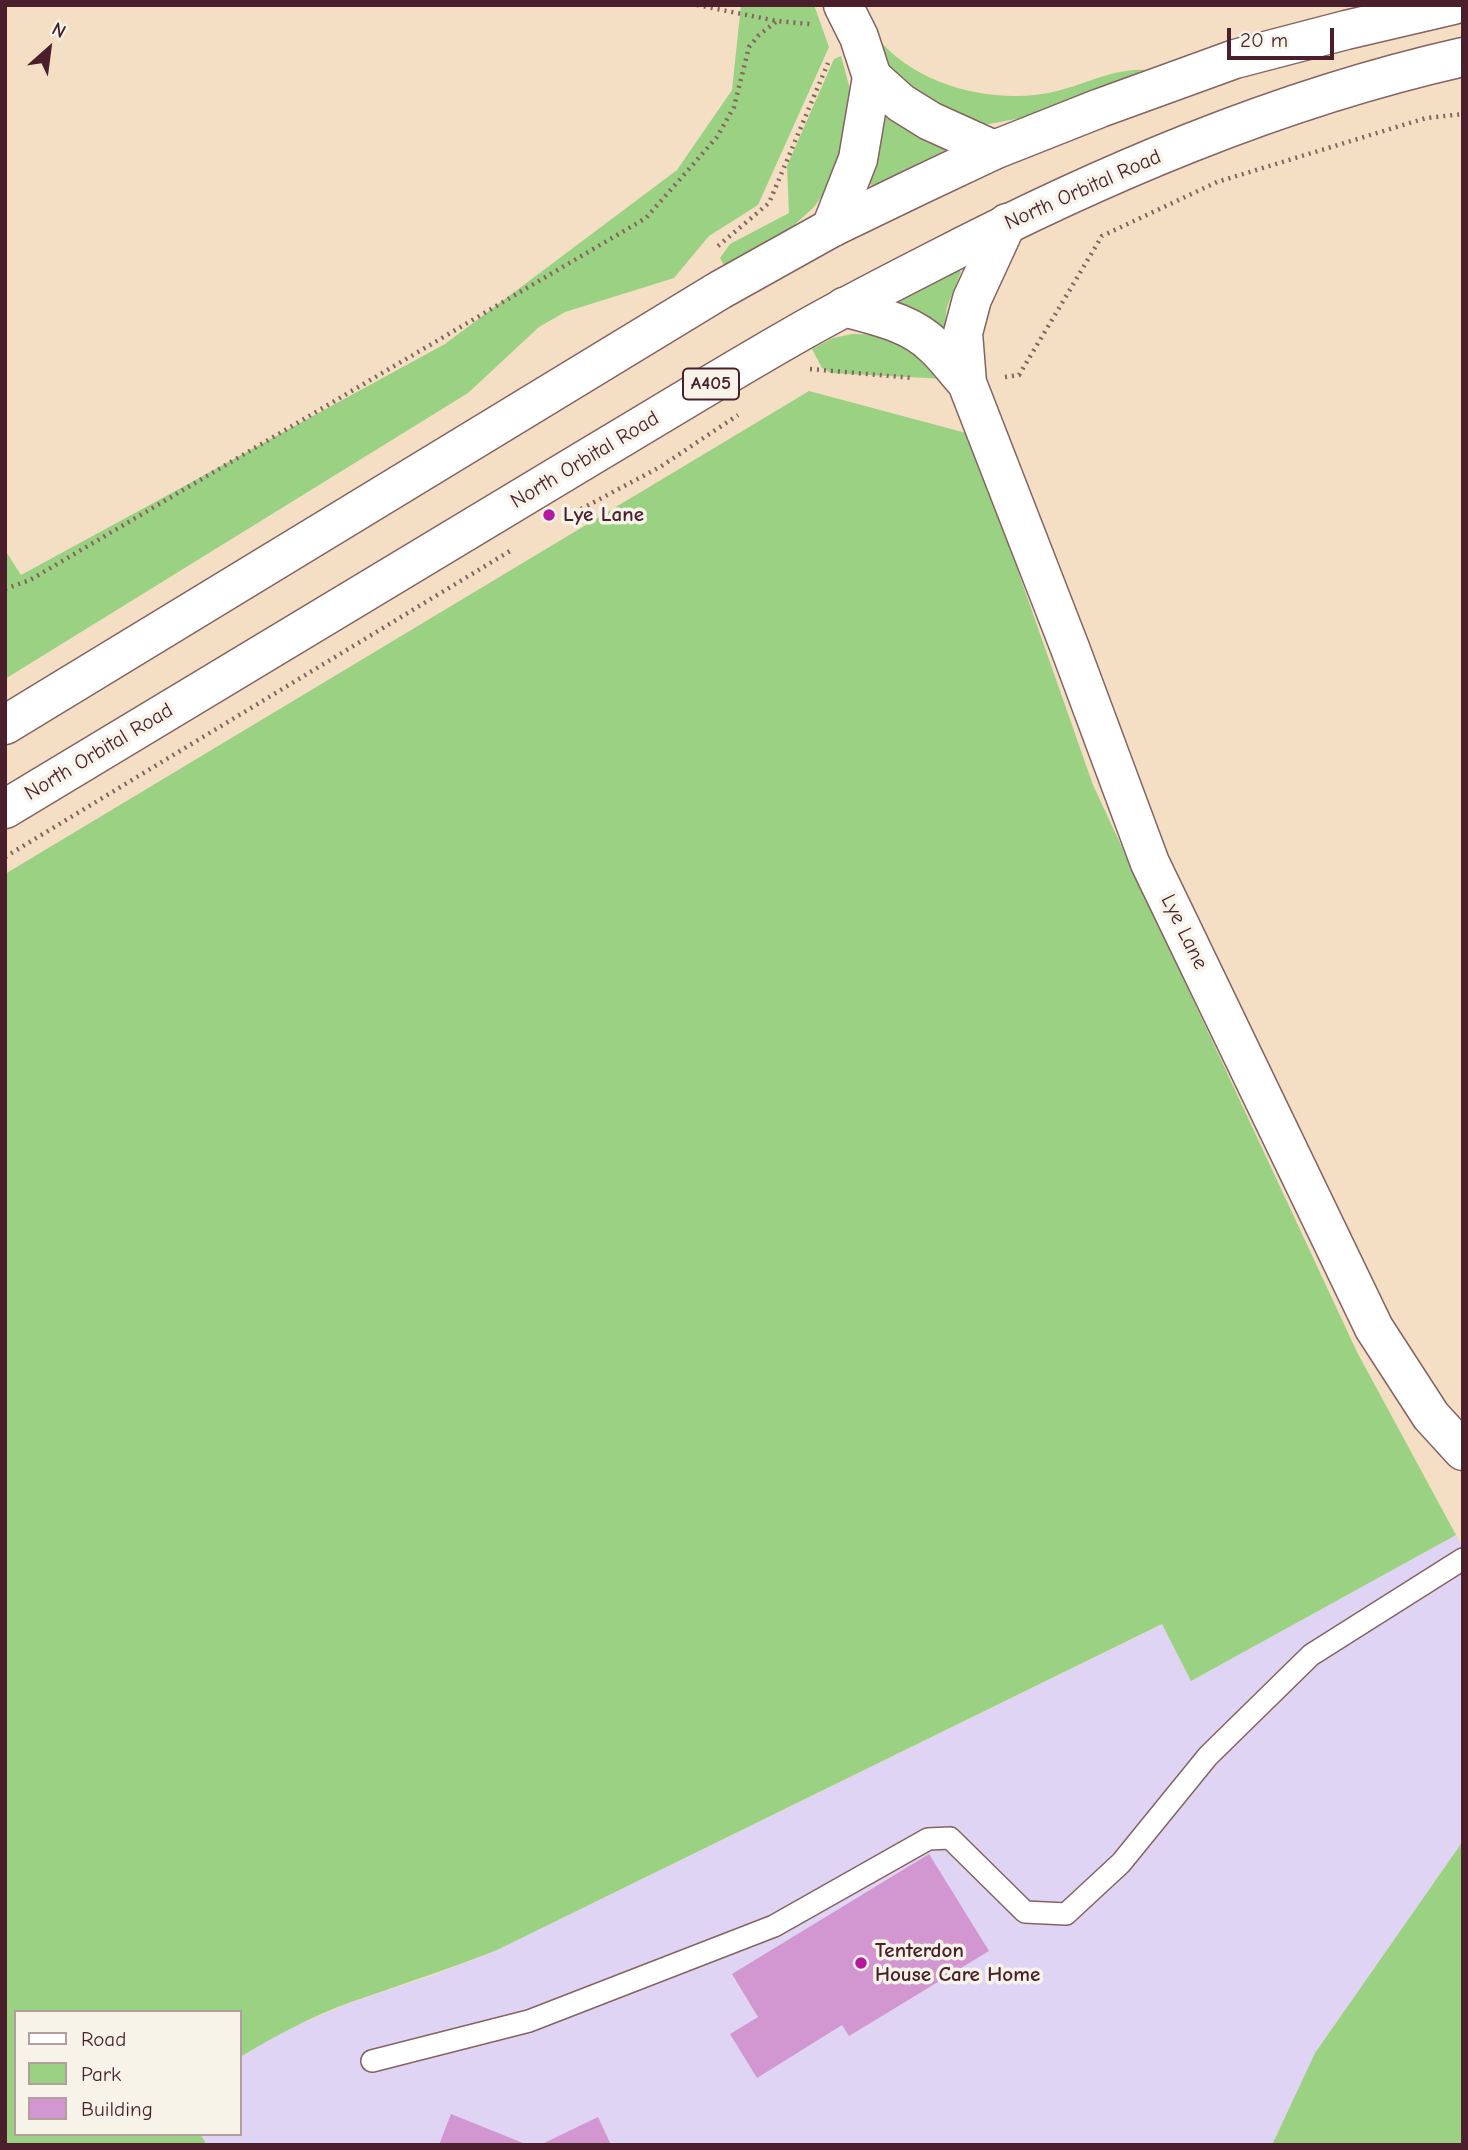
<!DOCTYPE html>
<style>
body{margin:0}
#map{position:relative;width:1468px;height:2150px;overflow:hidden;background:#f4dfc4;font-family:"Comic Neue",sans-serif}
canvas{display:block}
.frame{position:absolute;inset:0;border:7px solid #4a1f2b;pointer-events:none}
.legend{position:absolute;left:14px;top:2010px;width:228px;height:126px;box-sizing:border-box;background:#f7f3e8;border:2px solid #b29e9c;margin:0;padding:9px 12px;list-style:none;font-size:21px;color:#4a1f2b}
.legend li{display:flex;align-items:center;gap:14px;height:35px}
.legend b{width:35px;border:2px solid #b29e9c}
.north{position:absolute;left:14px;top:14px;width:70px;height:70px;-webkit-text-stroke:5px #f7f3e8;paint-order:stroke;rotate:28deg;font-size:19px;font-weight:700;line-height:28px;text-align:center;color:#4a1f2b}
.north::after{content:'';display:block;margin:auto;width:24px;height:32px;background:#4a1f2b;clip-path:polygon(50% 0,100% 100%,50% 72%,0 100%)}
.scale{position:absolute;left:1227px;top:28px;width:107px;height:32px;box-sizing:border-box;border:4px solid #4a1f2b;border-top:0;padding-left:9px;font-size:21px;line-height:24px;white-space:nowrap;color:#4a1f2b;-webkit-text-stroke:5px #f7f3e8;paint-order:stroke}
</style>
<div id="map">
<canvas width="1468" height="2150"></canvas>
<div class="frame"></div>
<ul class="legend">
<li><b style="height:9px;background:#fff"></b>Road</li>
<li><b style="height:19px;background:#9bd182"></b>Park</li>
<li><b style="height:19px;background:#d296d1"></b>Building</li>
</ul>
<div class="north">N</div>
<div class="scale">20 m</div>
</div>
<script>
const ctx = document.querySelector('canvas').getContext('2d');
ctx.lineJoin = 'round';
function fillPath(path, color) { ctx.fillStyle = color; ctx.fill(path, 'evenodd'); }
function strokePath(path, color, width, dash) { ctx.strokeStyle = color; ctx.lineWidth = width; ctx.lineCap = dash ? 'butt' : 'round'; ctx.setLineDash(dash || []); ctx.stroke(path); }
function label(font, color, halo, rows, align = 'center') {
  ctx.font = font + ' "Comic Neue",sans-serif'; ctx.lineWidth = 7; ctx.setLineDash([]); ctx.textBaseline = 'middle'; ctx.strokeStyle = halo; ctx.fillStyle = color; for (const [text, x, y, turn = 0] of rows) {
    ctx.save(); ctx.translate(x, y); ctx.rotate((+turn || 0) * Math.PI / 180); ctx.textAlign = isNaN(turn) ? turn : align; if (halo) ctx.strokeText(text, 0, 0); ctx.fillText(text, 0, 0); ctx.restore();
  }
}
fillPath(new Path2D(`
 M1456 1535 1463 1549V1841L1315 2053 1272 2145H207L200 2134H240V2057L280 2033 349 2003 431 1976 497 1950 1163 1624 1191 1681Z`), '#e0d4f4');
fillPath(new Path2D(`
 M741 5H814L829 47 758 205 709 236 674 278 565 312 539 327 468 393 5 679V550L21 575 445 344 677 170 732 90Z
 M878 38C916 87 999 106 1057 91 1088 84 1113 68 1146 70L1021 118 989 124 959 121 903 87 882 57Z
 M841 56 850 89 852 121 833 181 814 207 790 229 725 267 720 258 730 244 789 213 787 166 834 59Z
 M891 114 947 145 946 150 872 186 869 183 878 156 886 117Z
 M958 268 961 272 947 307 944 329 929 318 892 303Z
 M852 334C897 333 914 349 945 379L831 373 822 368 812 349 833 338Z
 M809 391 970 434 1093 785 1357 1352 1456 1535 1191 1681 1162 1624 497 1950C449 1969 400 1985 351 2002 312 2016 275 2036 240 2057V2012H16V2134H200L207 2145H5V874Z
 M1463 1841V2145H1272L1315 2053Z`), '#9bd182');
fillPath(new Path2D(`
 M929 1854 989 1951 849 2036 842 2025 757 2078 730 2034 758 2017 732 1974Z
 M451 2114 528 2145H439Z
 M598 2117 611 2145H540Z`), '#d296d1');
const lane = new Path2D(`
 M372 2061 529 2021 774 1926 928 1839 950 1838 1025 1912 1066 1914 1121 1863 1208 1756 1311 1655 1463 1559`);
const street = new Path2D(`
 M872 77 901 103 930 121 994 150
 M1007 223 972 299 963 333 967 383 1070 648 1150 863 1374 1328 1431 1416 1463 1451
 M831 228 858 159 872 77 859 37 843 5
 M844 307C875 316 910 322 934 346 946 357 956 371 967 383`);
const highway = new Path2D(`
 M5 725 720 290 831 228 918 186 994 150 1100 108 1235 59 1346 30 1453 5
 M5 809C198 691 392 575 586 459 655 418 723 376 793 336 838 310 885 286 932 262 1100 175 1277 99 1463 57`);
strokePath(lane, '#866261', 24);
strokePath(street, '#866261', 41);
strokePath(highway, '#866261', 41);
strokePath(new Path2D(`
 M697 5 777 21 810 24
 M718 246 769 203 828 63
 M810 369 913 378
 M1005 377 1019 375 1102 236 1217 182 1426 118 1463 114
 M581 509 660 467 738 415
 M5 589 30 580 646 218 717 137 734 107 749 47 759 35 777 21
 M5 857 510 551`), '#866261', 4.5, [2, 5]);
strokePath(lane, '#fff', 21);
strokePath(street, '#fff', 38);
strokePath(highway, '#fff', 38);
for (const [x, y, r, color] of [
 [549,515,7,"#b5179e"],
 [861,1963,7,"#b5179e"]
]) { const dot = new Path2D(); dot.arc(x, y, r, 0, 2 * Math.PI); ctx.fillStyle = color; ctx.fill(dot); strokePath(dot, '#f7f3e8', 2.5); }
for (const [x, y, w] of [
 [711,384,56]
]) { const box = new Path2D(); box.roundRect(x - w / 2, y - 15.5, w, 31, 5); ctx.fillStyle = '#f7f3e8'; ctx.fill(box); strokePath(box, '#4a1f2b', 2); }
label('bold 19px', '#4a1f2b', null, [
 ["A405",711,384]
]);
label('21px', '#4a1f2b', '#f7f3e8', [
 ["North Orbital Road",1083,190,-24],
 ["North Orbital Road",585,460,-31],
 ["North Orbital Road",99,752,-31],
 ["Lye Lane",1184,932,64]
]);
label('bold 21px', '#4a1f2b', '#f7f3e8', [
 ["Lye Lane",563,515],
 ["Tenterdon",875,1951],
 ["House Care Home",875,1975]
], 'left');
</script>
